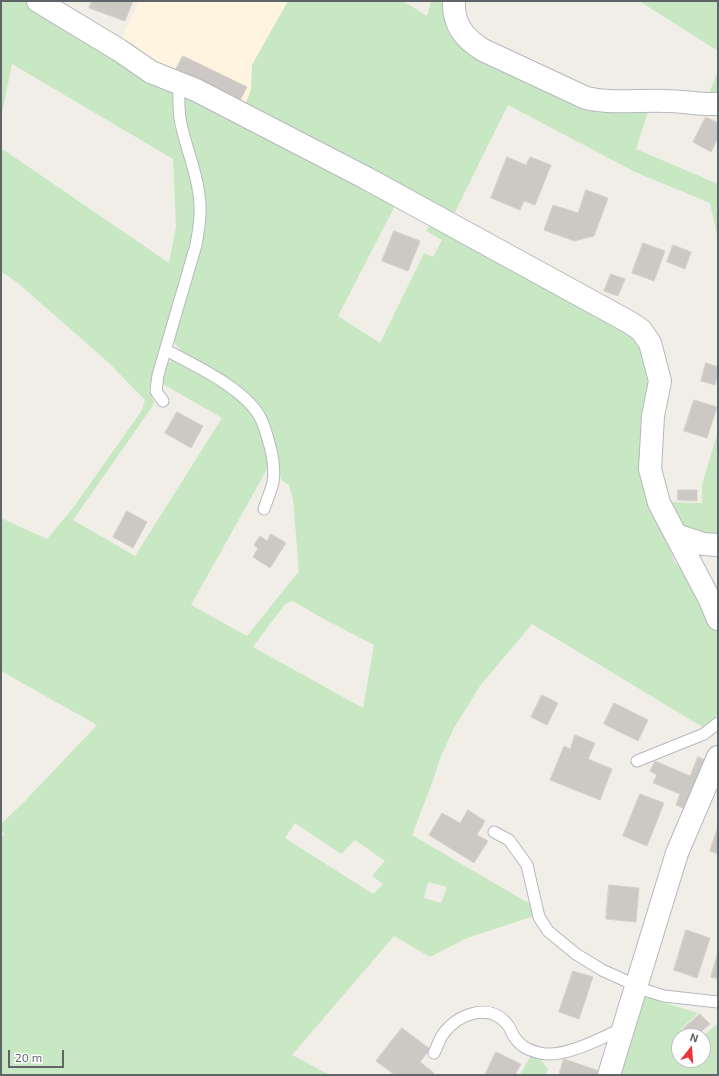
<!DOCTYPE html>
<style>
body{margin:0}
#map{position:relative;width:719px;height:1076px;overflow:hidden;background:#f1eee8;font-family:"Exo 2",sans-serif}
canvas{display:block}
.frame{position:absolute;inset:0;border:2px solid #5f6468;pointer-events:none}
.north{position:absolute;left:671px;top:1028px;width:40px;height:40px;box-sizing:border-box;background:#fff;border:1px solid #bfc1c3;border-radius:50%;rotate:17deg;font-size:11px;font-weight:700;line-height:16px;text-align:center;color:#5f6468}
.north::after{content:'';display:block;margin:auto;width:14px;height:18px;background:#ec3337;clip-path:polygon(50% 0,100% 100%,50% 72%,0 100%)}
.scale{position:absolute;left:8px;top:1050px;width:56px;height:18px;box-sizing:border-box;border:2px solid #5f6468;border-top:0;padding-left:5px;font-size:12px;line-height:14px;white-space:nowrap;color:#5f6468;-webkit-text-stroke:3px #fff;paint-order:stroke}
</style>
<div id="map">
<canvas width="719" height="1076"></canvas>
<div class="frame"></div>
<div class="north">N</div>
<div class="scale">20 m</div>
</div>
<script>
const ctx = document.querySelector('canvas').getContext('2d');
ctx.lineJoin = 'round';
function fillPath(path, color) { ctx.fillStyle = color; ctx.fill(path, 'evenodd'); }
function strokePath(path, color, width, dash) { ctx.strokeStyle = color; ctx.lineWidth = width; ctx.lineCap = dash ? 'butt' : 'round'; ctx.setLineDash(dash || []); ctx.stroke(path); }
fillPath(new Path2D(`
 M139 1H288L252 65 251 89 244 108 114 54Z`), '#fef4df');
fillPath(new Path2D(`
 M1 1H28L172 89 174 126 182 145 193 183 195 206V229L162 346 152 375 149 391 154 402 152 407 73 520 135 556 222 418 161 383C164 372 164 364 175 358L242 400 257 418 270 464 191 605 247 636 299 571 293 499 289 485 281 480 273 438 262 412 181 350 175 344 174 333 202 241 184 121 183 103 186 95 397 202 338 316 380 343 424 253 433 257 442 240 426 231 433 221 638 337 651 368 648 415 671 550 674 561 701 591 718 627V714L704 728 532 624 480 686 454 728 441 756 432 783 412 835 530 904 534 916 467 938 430 957 394 936 292 1055 330 1075H1V838L4 834 1 830V824L25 801 97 725 1 671V518L47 539 73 508 142 410 145 400 109 363 19 284 5 274 1 272V148L169 263 176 227 173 159 12 64 1 118ZM293 601 320 617 374 645 363 708 253 647 285 604ZM295 823 341 854 355 840 385 861 372 876 383 884 373 894 285 838ZM428 882 447 887 441 903 424 898Z
 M288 1H403L427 16 431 1H449L483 56 650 106 636 149 718 184V240L710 203 635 172 508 105 451 220 244 108 251 89 252 65Z
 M639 1H718V51Z
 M718 71V98H707Z
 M718 431V538L689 531 676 521 669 502 702 503V485Z
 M646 997 698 1013 681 1029 685 1036H679V1060H703V1036L716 1025 718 1028V1075H616L637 1006Z
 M530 1057 540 1059 548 1069 546 1075H520Z`), '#c8e8c4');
const building = new Path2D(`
 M92 1H133L125 21 89 8Z
 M183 56 247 87 239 102 175 71Z
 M706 117 718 123V138L711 152 693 142Z
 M507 157 526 165 530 157 551 165 535 205 524 201 520 210 491 198Z
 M586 190 608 198 594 236 574 241 544 230 553 205 578 213Z
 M394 231 420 241 408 271 382 261Z
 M643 243 665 251 654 281 632 273Z
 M673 245 691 252 685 269 667 262Z
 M611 274 625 279 618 296 604 291Z
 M706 363 718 367V373L715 385 701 381Z
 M694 400 717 407 707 438 684 431Z
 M177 412 203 426 191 448 165 433Z
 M678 490H697V501L678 500Z
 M127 511 147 522 133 548 113 537Z
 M271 534 286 543 270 568 253 557 258 548 254 545 260 536 267 541Z
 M542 695 558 703 547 725 531 717Z
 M614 703 648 720 638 741 604 724Z
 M575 735 595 743 588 759 612 769 600 800 550 780 564 746 570 749Z
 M698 757 711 762 691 811 676 805 680 794 653 783 657 775 650 771 655 761 690 776Z
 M640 794 664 803 647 846 623 836Z
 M468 810 485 821 477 835 488 841 474 863 429 835 442 813 460 823Z
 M718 827V854L710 851Z
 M609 885 639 888 636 922 606 919Z
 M686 930 710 938 697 978 674 970Z
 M718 952V979L711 977Z
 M573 971 593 977 579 1019 559 1012Z
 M700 1014 710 1024 696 1036H689L683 1029Z
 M402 1028 430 1049 420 1062 434 1073 433 1075H395L376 1061Z
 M496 1052 521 1064 515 1075H485Z
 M564 1059 599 1071 598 1075H559Z`);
fillPath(building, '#ccc9c5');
strokePath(building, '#d6cfc6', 1);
const lane = new Path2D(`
 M166 350C194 365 244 388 260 417 265 426 267 437 270 446 273 458 275 470 273 482 271 491 267 500 264 509
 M163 401 156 391 158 375 196 245C198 233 201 219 200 206 199 178 187 151 181 124 178 112 179 98 179 84
 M637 761 704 734 718 723
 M494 832 509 840 527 865 539 917 548 931 576 954 602 970 648 991 664 996 718 1002
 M434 1053C437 1047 439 1040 443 1034 458 1014 489 1002 507 1024 510 1027 511 1031 513 1035 520 1046 527 1050 540 1053 563 1059 602 1038 623 1028`);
const street = new Path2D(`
 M38 1 119 50 151 72 196 90 366 178 629 322 641 330 650 343 660 381 653 416 650 469 659 503 710 600 718 619
 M454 1C453 25 464 38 483 50L586 98C612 104 639 100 666 101 683 101 700 105 718 104
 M676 535 703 544 718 545
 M609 1075 677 853 718 757`);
strokePath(lane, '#b5b8bc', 13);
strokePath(street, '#b5b8bc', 24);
strokePath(lane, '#fff', 11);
strokePath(street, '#fff', 22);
</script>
